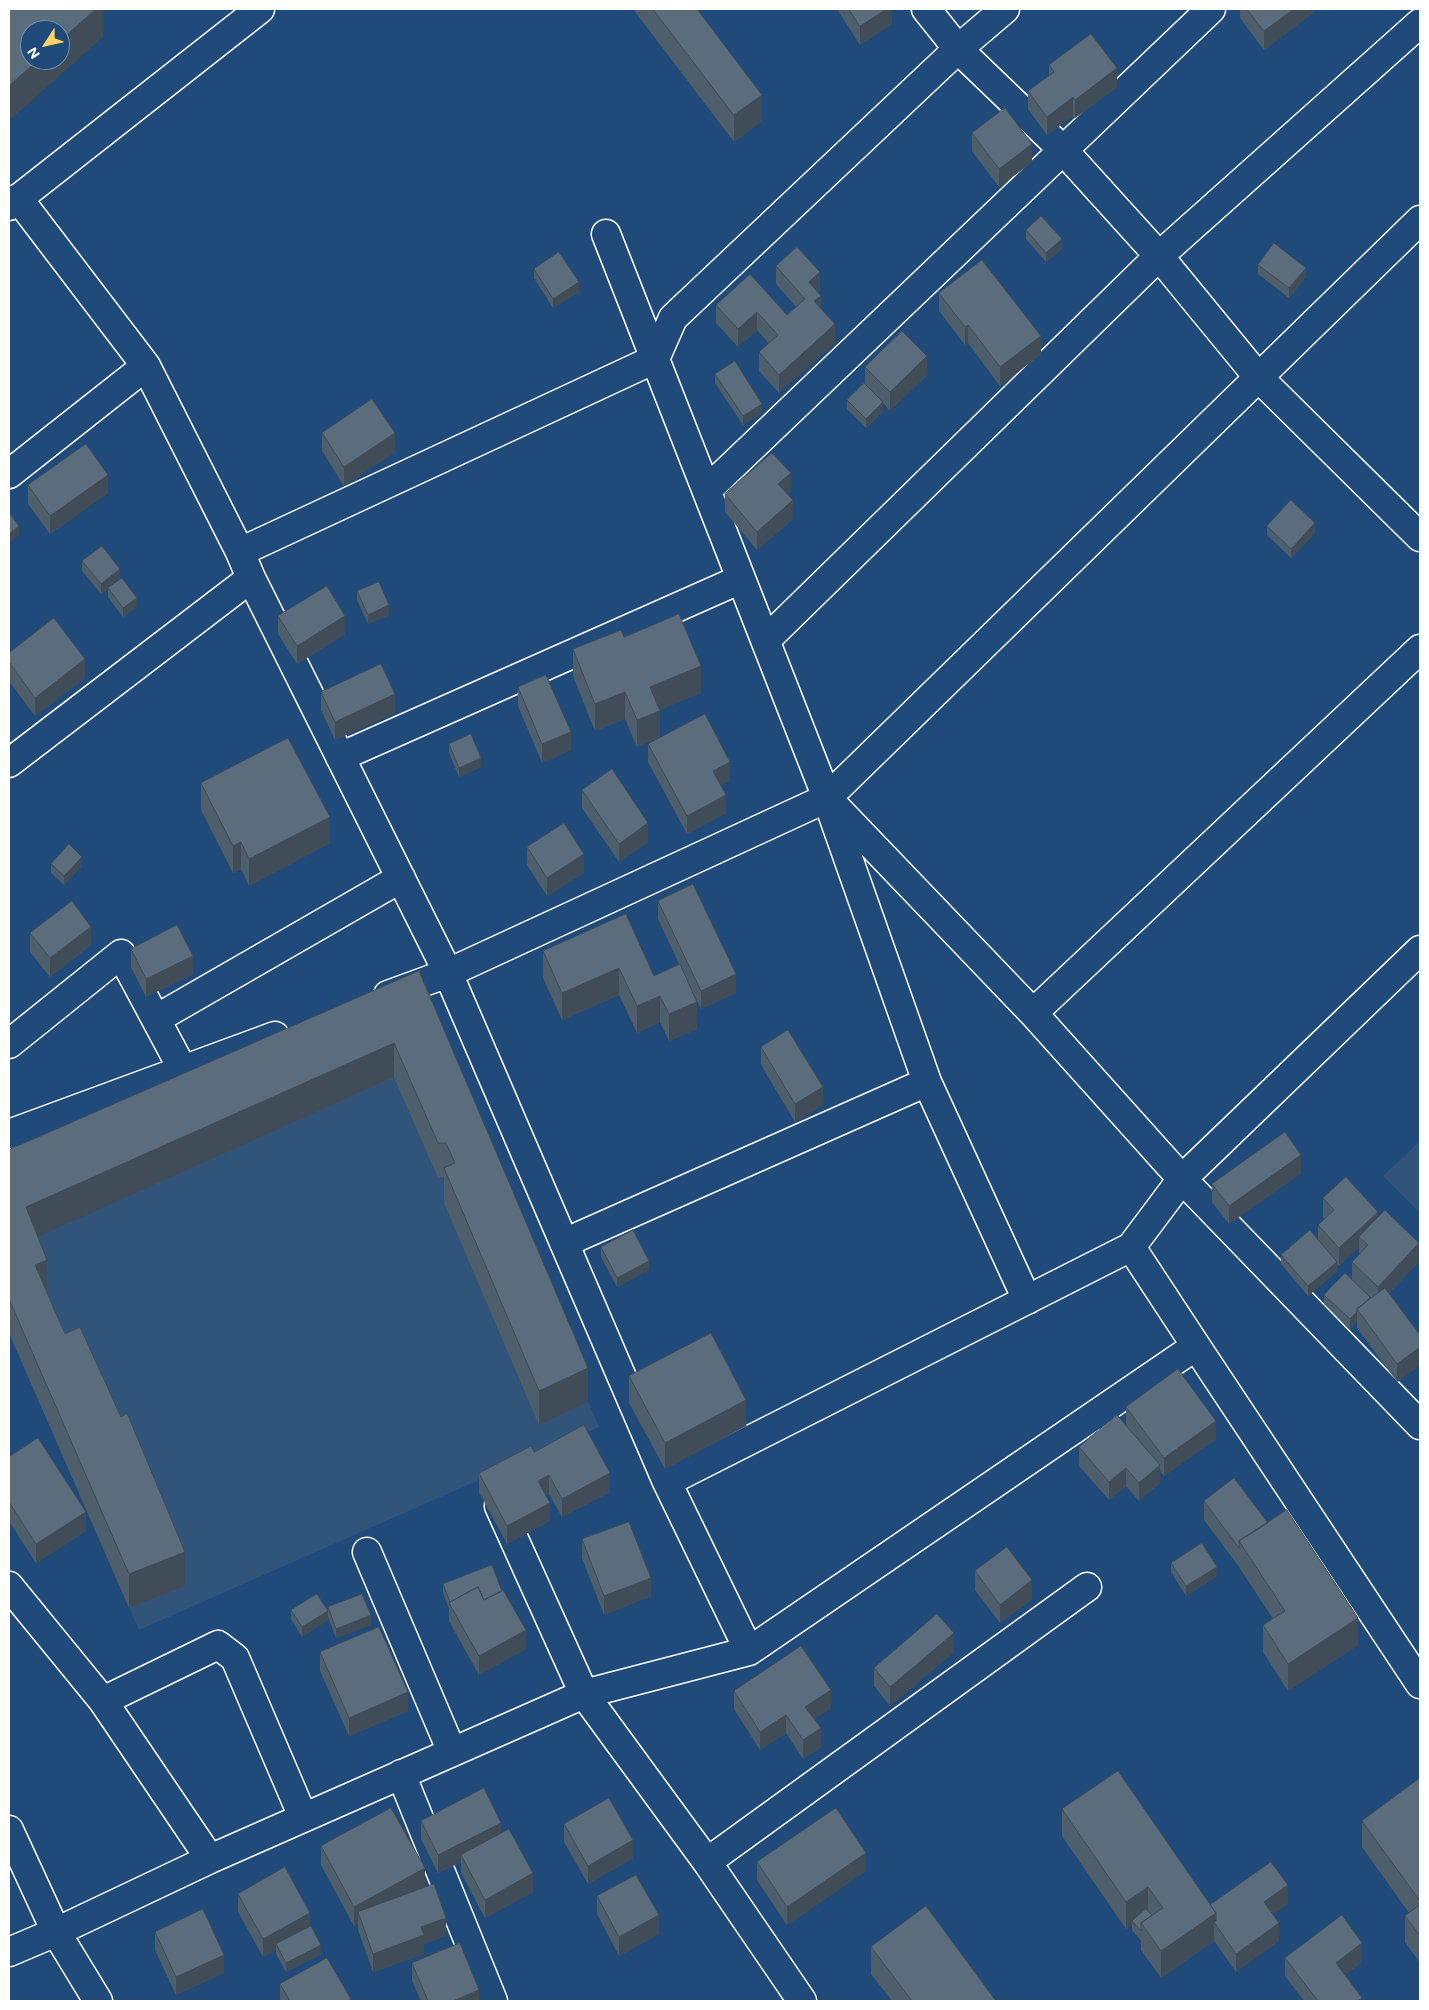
<!DOCTYPE html>
<style>
body{margin:0}
#map{position:relative;width:1429px;height:2010px;overflow:hidden;background:#1f4a7a;font-family:Mali,sans-serif}
canvas{display:block}
.frame{position:absolute;inset:0;border:10px solid #fff;pointer-events:none}
.north{position:absolute;left:20px;top:20px;width:50px;height:50px;box-sizing:border-box;background:#1f4a7a;border:1px solid #7992af;border-radius:50%;rotate:235deg;font-size:14px;font-weight:700;line-height:20px;text-align:center;color:#fff}
.north::after{content:'';display:block;margin:auto;width:18px;height:22px;background:#ffd166;clip-path:polygon(50% 0,100% 100%,50% 72%,0 100%)}
</style>
<div id="map">
<canvas width="1429" height="2010"></canvas>
<div class="frame"></div>
<div class="north">N</div>
</div>
<script>
const ctx = document.querySelector('canvas').getContext('2d');
ctx.lineJoin = 'round';
function fillPath(path, color) { ctx.fillStyle = color; ctx.fill(path, 'evenodd'); }
function strokePath(path, color, width, dash) { ctx.strokeStyle = color; ctx.lineWidth = width; ctx.lineCap = dash ? 'butt' : 'round'; ctx.setLineDash(dash || []); ctx.stroke(path); }
fillPath(new Path2D(`
 M419 1005 599 1427 139 1630 9 1333V1185Z
 M1420 1141V1213L1383 1176Z`), '#31547b');
const street = new Path2D(`
 M926 9 958 49 1063 150 1159 256 1259 378 1420 537
 M18 198 146 366 240 552 251 578 448 973 667 1482 749 1651
 M9 206 260 9
 M606 234 827 798 1033 1013 1182 1179 1420 1425
 M9 474 146 366
 M707 490 1211 9
 M240 552 655 359 673 318 958 49 1005 9
 M766 640 1159 256 1420 23
 M340 757 741 579
 M9 763 251 578
 M830 807 927 1082 1027 1300
 M388 995 448 973 827 798 1420 220
 M1033 1013 1420 649
 M156 1019 401 878
 M9 1044 121 954 183 1070
 M9 1134 275 1036
 M564 1243 927 1082
 M1131 1247 1182 1179 1420 950
 M667 1482 1131 1247 1196 1346
 M499 1506 584 1694 707 1862 802 2001
 M367 1552 452 1752
 M9 1586 103 1701 210 1859
 M103 1701 218 1645 235 1658 303 1817
 M401 1774 493 2001
 M9 1830 56 1932 98 2001
 M707 1862 1087 1587
 M9 1952 56 1932 210 1859 584 1694 749 1651 1196 1346 1420 1684`);
strokePath(street, '#fff', 31);
strokePath(street, '#1f4a7a', 28);
fillPath(new Path2D(`
 M633 9H697L762 121 734 142Z
 M837 9H892V24L860 45Z
 M1240 9H1314V12L1264 50 1240 18Z
 M1049 65 1117 87 1075 118 1073 116 1047 135 1028 109V91L1049 76Z
 M972 133 1032 162 999 187 972 151Z
 M1026 230 1062 249 1046 262 1026 239Z
 M1258 265 1306 277 1289 298 1258 274Z
 M776 266 820 290 818 292 821 309 835 343 779 393 759 371V352L769 344 757 330 738 347 716 323V305L787 315 796 307 776 284Z
 M534 269 579 292 553 308 534 278Z
 M939 293 1041 354 1000 386 968 343 965 345 939 311Z
 M865 367 927 375 890 411 883 403V411L866 428 847 409V400L865 384Z
 M715 374 762 413 743 425 715 383Z
 M322 433 395 452 344 486 322 451Z
 M28 485 108 493 50 534 28 504Z
 M791 492 787 494 793 519 757 550 725 512V494Z
 M1267 526 1315 533 1291 558 1267 535Z
 M82 561 120 578 101 594 82 571Z
 M108 588 137 607 123 617 108 597Z
 M357 591 389 615 368 624 357 600Z
 M278 616 345 634 297 664 278 634Z
 M624 637 701 693 659 710 660 737 637 747 625 719 595 731 573 676V649Z
 M9 653 85 678 35 716 9 681Z
 M518 687 571 750 542 763 518 706Z
 M321 692 395 713 335 740 321 710Z
 M449 744 481 767 459 777 449 753Z
 M648 744 730 780 721 785 726 813 687 834 648 762Z
 M201 783 330 843 249 886 241 869 233 873 201 810Z
 M582 790 648 842 619 862 582 808Z
 M527 847 584 873 547 896 527 865Z
 M51 864 82 866 64 885 51 873Z
 M658 901 736 993 701 1009 684 975 697 1029 669 1041 660 1022 637 1033 619 995 562 1020 543 978V951L654 976 679 964 658 919Z
 M30 933 91 945 50 977 30 952Z
 M131 949 193 974 146 997 131 967Z
 M419 971 588 1402 539 1425 444 1203V1177L438 1178 394 1077 37 1236 47 1291 65 1334 185 1586 129 1608 9 1333V1150Z
 M761 1047 823 1105 795 1122 761 1065Z
 M1301 1173 1229 1224 1212 1202V1184Z
 M1323 1198 1378 1218 1419 1262 1389 1293 1420 1335V1365L1397 1382 1357 1328V1321L1350 1329 1324 1304V1295L1352 1280V1262L1359 1255V1247L1339 1266 1337 1264V1271L1308 1296 1281 1264V1255L1318 1239V1225L1325 1219 1323 1217Z
 M601 1247 649 1270 617 1287 601 1257Z
 M629 1376 746 1426 665 1469 629 1403Z
 M1126 1407 1216 1439 1164 1476 1160 1471V1483L1139 1501 1126 1486 1109 1500 1079 1466V1447L1131 1432 1126 1425Z
 M534 1452 610 1492 562 1517 549 1494 546 1495 550 1521 507 1544 479 1492V1473Z
 M9 1457 86 1531 36 1563 9 1521Z
 M1204 1501 1358 1645 1288 1691 1263 1652V1625L1273 1619 1239 1567 1204 1520Z
 M582 1539 651 1596 604 1615 582 1558Z
 M1171 1563 1217 1576 1186 1596 1171 1572Z
 M975 1571 1032 1599 1000 1623 975 1590Z
 M443 1584 502 1591 526 1649 479 1675 449 1621V1609L443 1593Z
 M328 1607 371 1625 336 1638 328 1617V1620L302 1637 291 1619V1610L328 1611Z
 M320 1652 408 1711 349 1736 320 1671Z
 M954 1652 890 1706 874 1686V1668Z
 M734 1691 831 1708 814 1719 821 1747 803 1759 786 1733 760 1750 734 1709Z
 M1420 1778V1963L1405 1942V1916L1409 1913 1362 1847V1821Z
 M1062 1809 1210 1905 1288 1904 1273 1914 1279 1941 1236 1972 1214 1941 1161 1978 1141 1950V1941L1132 1930V1925L1126 1929 1062 1836Z
 M421 1821 501 1833 533 1892 485 1918 461 1873V1862L438 1873 421 1839Z
 M564 1824 633 1858 588 1884 564 1842Z
 M321 1846 425 1886 420 1890 446 1936 424 1944V1954L373 1972 358 1930V1923L354 1926 321 1865Z
 M757 1862 866 1871 787 1925 757 1880Z
 M238 1894 310 1926 321 1954 286 1972 276 1954V1950L263 1957 238 1912Z
 M597 1896 659 1934 619 1956 597 1914Z
 M155 1932 224 1973 176 1995 155 1950Z
 M871 1947 996 2001H892L871 1974Z
 M1285 1958 1362 1962 1345 1975 1362 2001H1304L1285 1976Z
 M412 1963 479 2001H421L412 1981Z
 M280 1984 351 2001H280Z`), '#4e5e6b');
fillPath(new Path2D(`
 M96 9H103V37L9 121V86L38 60H60V41Z
 M887 9H892V24L860 45V26Z
 M1294 9H1314V12L1264 50V31Z
 M1117 68V87L1075 118V100Z
 M762 95V121L734 142V115Z
 M1073 97V116L1047 135V117Z
 M1032 144V162L999 187V169Z
 M1062 239V249L1046 262V253Z
 M1306 268V277L1289 298V288Z
 M820 272V290L809 300V282Z
 M579 282V292L553 308V299Z
 M821 296V314L814 301Z
 M757 312V330L738 347V329Z
 M835 324V343L779 393V375Z
 M968 325V343L965 345V327Z
 M1041 336V354L1000 386V367Z
 M927 356V375L890 411V392Z
 M883 402V411L866 428V419Z
 M762 404V413L743 425V416Z
 M395 433V452L344 486V467Z
 M791 473V492L778 502V484Z
 M108 475V493L50 534V516Z
 M793 500V519L757 550V532Z
 M1315 523V533L1291 558V549Z
 M19 526V535L9 543V534Z
 M120 569V578L101 594V584Z
 M137 598V607L123 617V608Z
 M389 605V615L368 624V615Z
 M345 616V634L297 664V646Z
 M85 659V678L35 716V698Z
 M701 666V693L650 714V687Z
 M625 692V719L595 731V704Z
 M395 694V713L335 740V722Z
 M660 711V737L637 747V720Z
 M571 732V750L542 763V744Z
 M481 758V767L459 777V768Z
 M730 762V780L713 789V771Z
 M726 795V813L687 834V816Z
 M330 817V843L249 886V859Z
 M648 823V842L619 862V844Z
 M241 842V869L233 873V846Z
 M584 854V873L547 896V878Z
 M82 857V866L64 885V876Z
 M91 927V945L50 977V958Z
 M193 956V974L146 997V979Z
 M619 968V995L562 1020V993Z
 M736 974V993L701 1009V991Z
 M660 996V1022L637 1033V1006Z
 M697 1002V1029L669 1041V1014Z
 M394 1043V1077L26 1242V1207Z
 M823 1087V1105L795 1122V1104Z
 M1301 1155V1173L1229 1224V1206Z
 M1378 1212V1231L1359 1237V1247L1339 1266V1248Z
 M1419 1243V1262L1378 1305V1287Z
 M47 1260V1295L35 1265Z
 M649 1261V1270L617 1287V1278Z
 M1337 1262V1271L1308 1296V1286Z
 M1357 1312V1321L1350 1329V1319Z
 M1420 1347V1365L1397 1382V1364Z
 M588 1368V1402L539 1425V1391Z
 M746 1400V1426L665 1469V1443Z
 M1216 1421V1439L1164 1476V1458Z
 M1160 1465V1483L1139 1501V1483Z
 M1126 1468V1486L1109 1500V1482Z
 M610 1473V1492L562 1517V1499Z
 M549 1475V1494L538 1500V1481Z
 M550 1503V1521L507 1544V1526Z
 M86 1512V1531L36 1563V1544Z
 M185 1552V1586L129 1608V1574Z
 M1217 1567V1576L1186 1596V1586Z
 M651 1578V1596L604 1615V1596Z
 M1032 1580V1599L1000 1623V1605Z
 M328 1611V1620L302 1637V1627Z
 M371 1615V1625L336 1638V1629Z
 M1358 1618V1645L1288 1691V1664Z
 M526 1630V1649L479 1675V1656Z
 M954 1633V1652L890 1706V1687Z
 M831 1690V1708L805 1725V1707Z
 M408 1692V1711L349 1736V1718Z
 M786 1715V1733L760 1750V1732Z
 M821 1728V1747L803 1759V1740Z
 M501 1823V1842L461 1855V1862L438 1873V1855Z
 M633 1840V1858L588 1884V1866Z
 M866 1853V1871L787 1925V1907Z
 M425 1868V1886L362 1922 358 1912V1923L354 1926V1907Z
 M533 1873V1892L485 1918V1900Z
 M1288 1885V1904L1264 1921V1902Z
 M1148 1887V1914L1132 1921V1925L1126 1929V1902Z
 M310 1913V1931L276 1944V1950L263 1957V1939Z
 M1216 1913V1925L1214 1922V1941L1161 1978V1951Z
 M659 1915V1934L619 1956V1937Z
 M446 1918V1936L424 1944V1954L373 1972V1954L421 1927Z
 M1279 1923V1941L1236 1972V1954Z
 M1362 1943V1962L1336 1982V1963Z
 M321 1945V1954L286 1972V1963Z
 M224 1955V1973L176 1995V1977Z
 M479 1990V2001H453Z`), '#404c57');
const building = new Path2D(`
 M9 9H96L60 41V30H30V60H38L9 86Z
 M653 9H697L762 95 734 115Z
 M849 9H887L860 26Z
 M1247 9H1294L1264 31Z
 M1091 34 1117 68 1075 100 1073 97 1047 117 1028 91 1054 72 1049 65Z
 M1005 108 1032 144 999 169 972 133Z
 M1041 216 1062 239 1046 253 1026 230Z
 M1274 243 1306 268 1289 288 1258 265Z
 M797 247 820 272 809 282 821 296 814 301 835 324 779 375 759 352 778 335 757 312 738 329 716 305 750 274 787 315 805 299 776 266Z
 M559 252 579 282 553 299 534 269Z
 M982 260 1041 336 1000 367 968 325 965 327 939 293Z
 M902 331 927 356 890 392 865 367Z
 M735 361 762 404 743 416 715 374Z
 M864 383 883 402 866 419 847 400Z
 M372 399 395 433 344 467 322 433Z
 M86 444 108 475 50 516 28 485Z
 M772 453 791 473 778 484 793 500 757 532 725 494Z
 M1291 500 1315 523 1291 549 1267 526Z
 M9 513 19 526 9 534Z
 M102 546 120 569 101 584 82 561Z
 M122 578 137 598 123 608 108 588Z
 M379 582 389 605 368 615 357 591Z
 M327 586 345 616 297 646 278 616Z
 M679 614 701 666 650 687 660 711 637 720 625 692 595 704 573 649 621 630 624 637Z
 M54 618 85 659 35 698 9 662V653Z
 M381 664 395 694 335 722 321 692Z
 M546 675 571 732 542 744 518 687Z
 M705 714 730 762 713 771 726 795 687 816 648 744Z
 M471 734 481 758 459 768 449 744Z
 M288 738 330 817 249 859 241 842 233 846 201 783Z
 M612 769 648 823 619 844 582 790Z
 M564 823 584 854 547 878 527 847Z
 M69 844 82 857 64 876 51 864Z
 M693 884 736 974 701 991 658 901Z
 M72 901 91 927 50 958 30 933Z
 M626 914 654 976 680 964 697 1002 669 1014 660 996 637 1006 619 968 562 993 543 951Z
 M177 925 193 956 146 979 131 949Z
 M419 971 588 1368 539 1391 444 1168 455 1163 446 1143H438L394 1043 26 1207 47 1260 35 1265 65 1334 80 1327 121 1417 127 1413 185 1552 129 1574 9 1299V1150Z
 M788 1030 823 1087 795 1104 761 1047Z
 M1285 1132 1301 1155 1229 1206 1212 1184Z
 M1346 1177 1378 1212 1339 1248 1318 1225 1334 1210 1323 1198Z
 M1385 1210 1419 1243 1378 1287 1352 1262 1368 1245 1359 1237Z
 M633 1230 649 1261 617 1278 601 1247Z
 M1310 1230 1337 1262 1308 1286 1281 1255Z
 M1345 1273 1370 1297 1365 1303 1357 1309V1312L1350 1319 1324 1295Z
 M1385 1288 1420 1335V1347L1397 1364 1357 1309Z
 M711 1333 746 1400 665 1443 629 1376Z
 M1178 1369 1216 1421 1164 1458 1126 1407Z
 M1117 1415 1160 1465 1139 1483 1126 1468 1109 1482 1079 1447Z
 M584 1425 610 1473 562 1499 549 1475 538 1481 550 1503 507 1526 479 1473 531 1446 534 1452Z
 M38 1438 86 1512 36 1544 9 1502V1457Z
 M1234 1478 1268 1523 1239 1541V1548L1204 1501Z
 M1287 1510 1358 1618 1288 1664 1263 1625 1285 1611 1239 1541Z
 M629 1522 651 1578 604 1596 582 1539Z
 M1202 1543 1217 1567 1186 1586 1171 1563Z
 M1007 1547 1032 1580 1000 1605 975 1571Z
 M492 1565 502 1591 484 1600 478 1587 450 1602 443 1584Z
 M478 1587 484 1600 503 1590 526 1630 479 1656 449 1603Z
 M317 1594 328 1611 302 1627 291 1610Z
 M362 1594 371 1615 336 1629 328 1607Z
 M937 1614 954 1633 890 1687 874 1668Z
 M379 1627 408 1692 349 1718 320 1652Z
 M801 1646 831 1690 805 1707 821 1728 803 1740 786 1715 760 1732 734 1691Z
 M1118 1771 1216 1913 1161 1951 1141 1923 1163 1908 1148 1887 1126 1902 1062 1809Z
 M1420 1778V1901L1362 1821Z
 M484 1788 501 1823 438 1855 421 1821Z
 M609 1798 633 1840 588 1866 564 1824Z
 M391 1808 425 1868 354 1907 321 1846Z
 M836 1808 866 1853 787 1907 757 1862Z
 M509 1829 533 1873 485 1900 461 1855Z
 M1271 1862 1288 1885 1264 1902 1279 1923 1236 1954 1214 1922 1216 1921V1913L1210 1905Z
 M285 1867 310 1913 263 1939 238 1894Z
 M636 1875 659 1915 619 1937 597 1896Z
 M434 1884 446 1918 421 1927 424 1935 373 1954 358 1912Z
 M1420 1905V1936L1405 1916Z
 M926 1906 996 2001H912L871 1947Z
 M203 1909 224 1955 176 1977 155 1932Z
 M1146 1909 1152 1915 1141 1923V1931L1132 1921Z
 M1342 1915 1362 1943 1336 1963 1362 1998 1357 2001H1318L1285 1958Z
 M311 1926 321 1945 286 1963 276 1944Z
 M460 1943 479 1990 453 2001H428L412 1963Z
 M327 1958 351 1999 348 2001H290L280 1984Z`);
fillPath(building, '#5b6d7c');
strokePath(building, '#404c57', 1);
</script>
